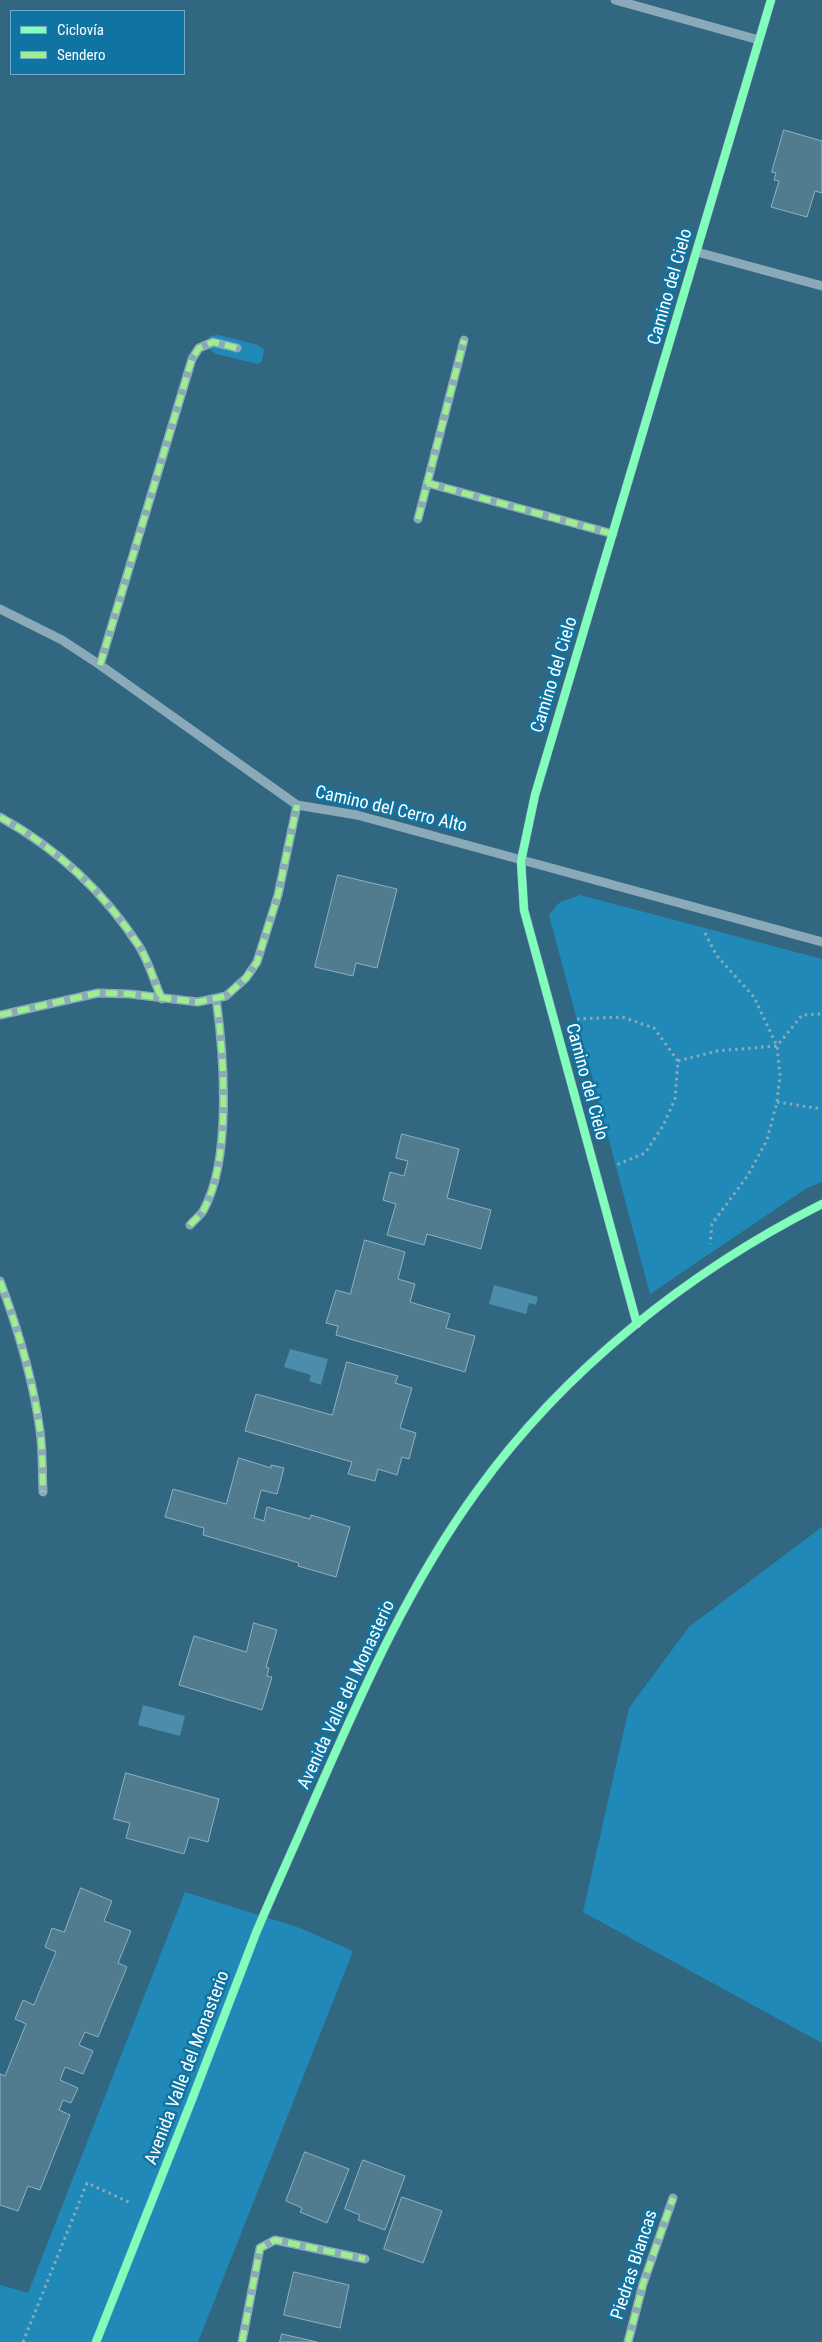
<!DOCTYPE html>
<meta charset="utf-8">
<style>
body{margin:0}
#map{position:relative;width:822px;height:2342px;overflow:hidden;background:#316781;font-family:"Roboto Condensed",sans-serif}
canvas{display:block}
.legend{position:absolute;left:10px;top:10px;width:175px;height:65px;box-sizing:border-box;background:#1074a2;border:1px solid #70acc7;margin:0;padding:6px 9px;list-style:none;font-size:15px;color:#fff}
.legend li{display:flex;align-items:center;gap:10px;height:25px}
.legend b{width:25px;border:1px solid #70acc7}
</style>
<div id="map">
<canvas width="822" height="2342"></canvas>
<ul class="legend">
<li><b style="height:6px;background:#80ffba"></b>Ciclovía</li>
<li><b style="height:6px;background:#9fed91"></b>Sendero</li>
</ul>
</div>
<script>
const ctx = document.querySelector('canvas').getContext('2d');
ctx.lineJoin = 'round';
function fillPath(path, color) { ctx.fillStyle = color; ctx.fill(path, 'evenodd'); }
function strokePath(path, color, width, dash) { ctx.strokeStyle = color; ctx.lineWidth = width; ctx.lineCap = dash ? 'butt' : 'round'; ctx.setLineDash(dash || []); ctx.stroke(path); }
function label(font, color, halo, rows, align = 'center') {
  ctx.font = font + ' "Roboto Condensed",sans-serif'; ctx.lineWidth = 5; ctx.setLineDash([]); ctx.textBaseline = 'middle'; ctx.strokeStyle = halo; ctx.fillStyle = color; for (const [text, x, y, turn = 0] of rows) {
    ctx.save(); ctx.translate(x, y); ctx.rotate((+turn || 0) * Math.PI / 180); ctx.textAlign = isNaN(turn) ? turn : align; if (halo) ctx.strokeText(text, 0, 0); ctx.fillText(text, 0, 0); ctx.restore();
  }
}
fillPath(new Path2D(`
 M219 335 258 345 264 350 262 361 258 364 216 354 207 347 210 336Z
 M580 895 822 959V1182L807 1188 650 1294 549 915 560 902Z
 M822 1527V2043L583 1912 629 1708 689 1627Z
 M185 1892 300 1928 353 1951 198 2342H0V2285L28 2293Z`), '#2189b7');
fillPath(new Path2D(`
 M494 1285 538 1297 536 1305 529 1303 526 1314 489 1304Z
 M290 1349 328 1359 321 1385 309 1381 311 1375 284 1367Z
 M143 1705 185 1716 180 1736 138 1725Z`), '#4c8dac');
const building = new Path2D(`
 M784 130 822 141V193L815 191 807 217 771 207 779 181 774 180 776 173 772 172Z
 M338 875 397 889 377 968 356 963 353 976 315 967Z
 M402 1134 459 1149 447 1198 491 1210 481 1249 427 1234 424 1245 387 1235 396 1204 383 1200 390 1172 404 1176 408 1161 396 1158Z
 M365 1240 405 1252 398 1279 415 1284 410 1302 450 1314 446 1328 475 1336 465 1372 336 1335 338 1326 326 1323 336 1290 350 1294Z
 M347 1362 398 1376 395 1383 412 1388 400 1428 416 1433 409 1459 402 1457 397 1475 378 1469 375 1481 348 1474 352 1462 245 1431 256 1394 332 1415Z
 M239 1458 271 1468V1465L284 1468 277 1494 261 1490 254 1518 264 1521 267 1507 310 1519 311 1515 350 1527 336 1577 298 1566 299 1563 203 1535 204 1528 165 1517 173 1489 226 1504Z
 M254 1623 277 1630 266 1667 269 1668 267 1676 272 1677 262 1710 179 1685 194 1636 246 1652Z
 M126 1773 219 1799 208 1842 189 1837 184 1854 126 1838 130 1823 114 1819Z
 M81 1888 112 1901 104 1921 131 1931 118 1963 127 1967 98 2037 85 2032 79 2045 93 2051 83 2074 65 2067 60 2080 78 2088 71 2103 63 2100 59 2110 70 2115 40 2190 28 2186 18 2211 0 2205V2074L5 2076 26 2024 15 2019 23 2000 34 2005 56 1952 45 1947 52 1928 64 1932Z
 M305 2152 349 2169 327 2223 300 2212 302 2208 286 2201Z
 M363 2160 405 2176 385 2230 358 2220 360 2215 345 2209Z
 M402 2197 442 2211 423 2263 384 2249Z
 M294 2272 349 2285 340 2328 284 2315Z
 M282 2334 317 2342H280Z`);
fillPath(building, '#517c90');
strokePath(building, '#92b0be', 1);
strokePath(new Path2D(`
 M705 933 717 956 754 997 777 1046 780 1075 777 1102 767 1140 748 1175 712 1224 710 1244
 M577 1019 622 1017 654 1028 678 1061 675 1099 663 1126 645 1153 616 1165
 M678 1061 717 1051 777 1046 802 1015 822 1014
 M777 1102 822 1109
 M23 2342 87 2183 129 2202`), '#8aaab9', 3, [2.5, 4]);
strokePath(new Path2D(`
 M615 0 759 40
 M697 252 822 286
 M427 483 613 534
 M418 519 464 340
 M0 609 62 640 100 665 297 805 357 815 822 942
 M100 665 192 359 199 348 213 342 237 348
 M0 817C56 848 104 892 139 946 149 962 154 982 162 999
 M0 1015 98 993 130 994 198 1002 226 996 246 978 257 962 278 895 297 805
 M190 1225C194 1220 200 1216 203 1211 232 1160 224 1055 216 998
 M0 1281C18 1329 33 1379 40 1431 43 1451 42 1472 43 1492
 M637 1324 524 910 521 861 535 795 771 0
 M96 2342C127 2262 159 2182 191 2102 213 2046 234 1989 256 1933 273 1892 292 1852 309 1812 358 1701 405 1590 477 1491 564 1370 689 1271 822 1204
 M242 2342 260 2248 275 2240 365 2259
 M628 2342 643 2284 673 2198`), '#8aaab9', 9);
strokePath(new Path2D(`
 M427 483 613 534
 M418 519 464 340
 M100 665 192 359 199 348 213 342 237 348
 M0 817C56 848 104 892 139 946 149 962 154 982 162 999
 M0 1015 98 993 130 994 198 1002 226 996 246 978 257 962 278 895 297 805
 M190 1225C194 1220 200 1216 203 1211 232 1160 224 1055 216 998
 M0 1281C18 1329 33 1379 40 1431 43 1451 42 1472 43 1492
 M242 2342 260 2248 275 2240 365 2259
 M628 2342 643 2284 673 2198`), '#9fed91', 6, [12, 6]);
strokePath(new Path2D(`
 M637 1324 524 910 521 861 535 795 771 0
 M96 2342C127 2262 159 2182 191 2102 213 2046 234 1989 256 1933 273 1892 292 1852 309 1812 358 1701 405 1590 477 1491 564 1370 689 1271 822 1204`), '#80ffba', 8);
label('18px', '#fff', '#1074a2', [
 ["Camino del Cielo",671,287,-74],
 ["Camino del Cielo",555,675,-73],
 ["Camino del Cerro Alto",391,810,13],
 ["Camino del Cielo",586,1082,75],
 ["Avenida Valle del Monasterio",347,1695,-65],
 ["Avenida Valle del Monasterio",188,2068,-69],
 ["Piedras Blancas",635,2265,-72]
]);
</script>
